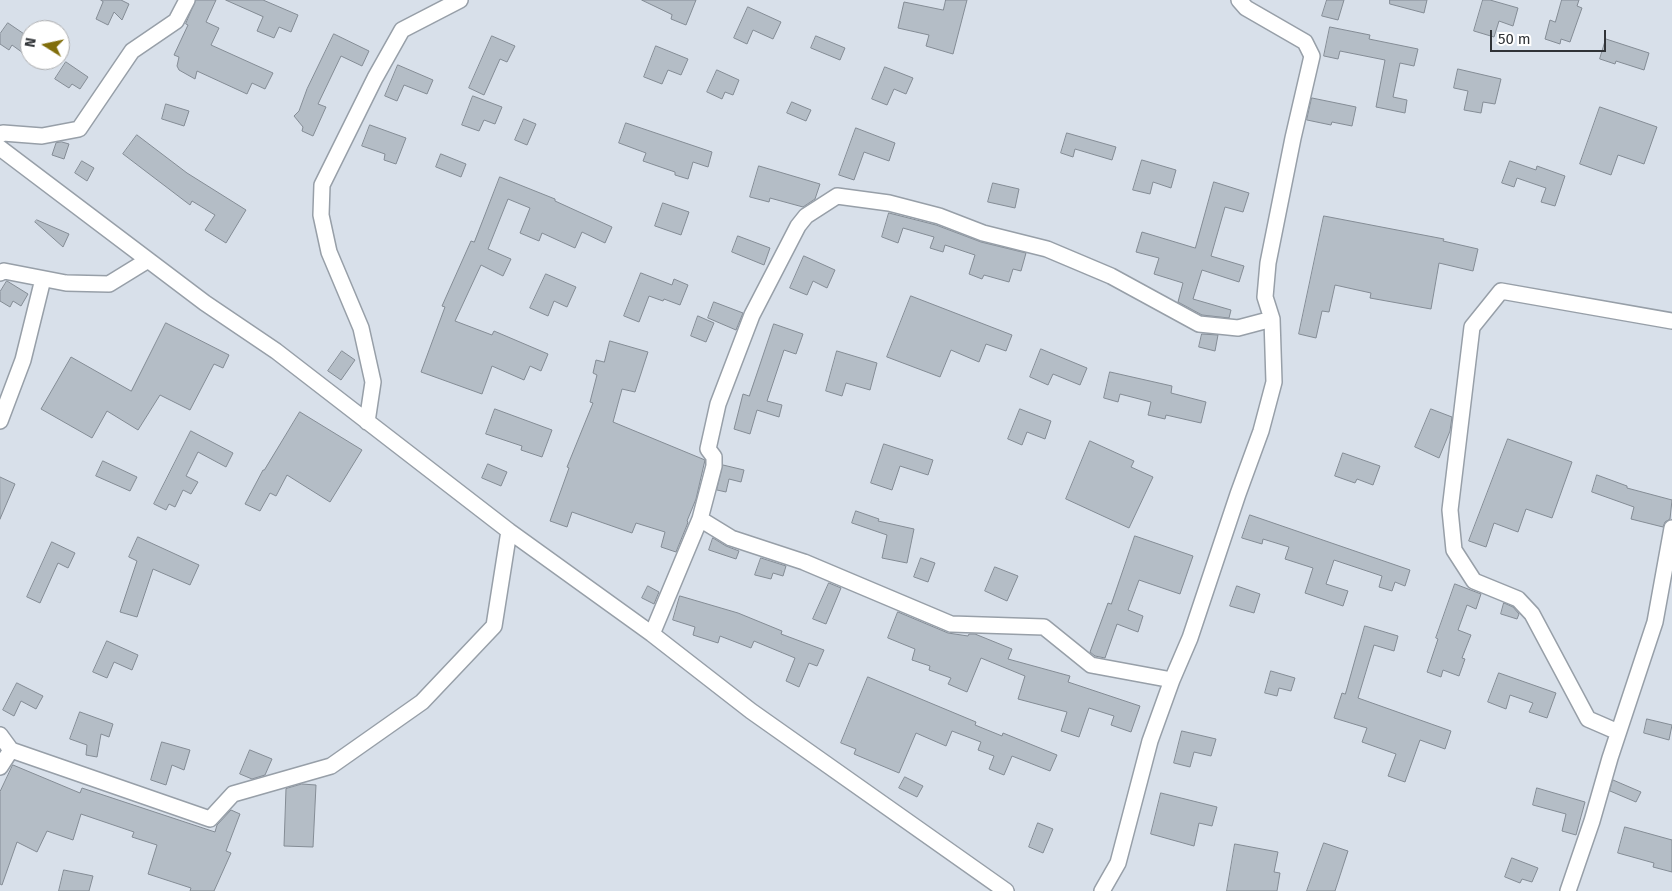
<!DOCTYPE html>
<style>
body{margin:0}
#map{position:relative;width:1672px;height:891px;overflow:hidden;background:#d8e0ea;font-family:"Fira Sans",sans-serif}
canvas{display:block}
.north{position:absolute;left:20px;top:20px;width:50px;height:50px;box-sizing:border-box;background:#fff;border:1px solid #acadaf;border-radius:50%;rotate:280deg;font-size:14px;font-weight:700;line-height:20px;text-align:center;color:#303337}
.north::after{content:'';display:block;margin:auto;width:18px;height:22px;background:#816e0b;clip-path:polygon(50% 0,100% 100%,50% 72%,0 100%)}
.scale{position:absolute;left:1490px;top:30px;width:116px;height:22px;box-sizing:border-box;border:2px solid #303337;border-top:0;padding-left:6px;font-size:15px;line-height:18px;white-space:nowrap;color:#303337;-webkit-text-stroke:4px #fff;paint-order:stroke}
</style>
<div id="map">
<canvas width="1672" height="891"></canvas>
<div class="north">N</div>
<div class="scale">50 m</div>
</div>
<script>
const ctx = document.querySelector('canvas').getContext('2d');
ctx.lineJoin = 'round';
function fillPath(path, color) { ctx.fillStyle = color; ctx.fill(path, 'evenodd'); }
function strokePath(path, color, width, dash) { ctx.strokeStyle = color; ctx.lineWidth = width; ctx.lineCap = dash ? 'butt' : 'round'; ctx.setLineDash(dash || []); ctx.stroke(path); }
const building = new Path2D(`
 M101 0H121L129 4 122 20 114 12 108 25 96 19 103 2Z
 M196 0H216L206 22 219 28 211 45 273 73 265 89 252 83 247 94 197 71 195 79 179 70 177 66 179 57 174 55 188 25 186 24Z
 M226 0H263L298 15 291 32 279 27 274 38 257 31 263 17Z
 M642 0H696L686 25 671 19 672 15Z
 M946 0H967L953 54 926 46 929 35 898 28 904 2 943 10Z
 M1327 0H1344L1338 20 1322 16Z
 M1390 0H1427L1424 13 1390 4Z
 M1483 0H1490L1518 8 1513 26 1499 21 1494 37 1474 31Z
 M1562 0H1579L1577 6 1582 8 1570 42 1561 39 1560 44 1545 39 1550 20 1555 22Z
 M748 7 781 22 773 39 753 30 747 44 734 38Z
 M8 23 30 38V58L12 45 9 50 0 44V34Z
 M1330 27 1370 35 1369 39 1418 49 1414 66 1400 63 1393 97 1407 100 1405 113 1376 107 1385 60 1340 51 1338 59 1324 56Z
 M334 34 369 51 362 66 341 56 318 104 326 107 313 136 302 131 303 127 294 116 299 111 307 89Z
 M492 36 515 46 507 62 500 59 484 95 469 88Z
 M816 36 845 48 840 60 811 48Z
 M1606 39 1649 53 1644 70 1616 61 1615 64 1600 59Z
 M656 46 688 59 681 75 668 70 662 84 644 77Z
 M66 62 88 77 80 89 72 84 69 88 55 79Z
 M398 65 433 80 427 94 404 85 397 101 385 96Z
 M885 67 913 78 906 94 894 89 887 105 872 99Z
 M1458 69 1501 79 1495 104 1483 102 1481 113 1464 110 1468 91 1454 88Z
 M717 70 739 80 733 95 725 92 722 99 707 92Z
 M473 96 502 107 495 124 484 120 479 131 462 125Z
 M1312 98 1356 107 1352 126 1332 122 1331 125 1307 120Z
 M792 102 811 110 806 121 787 113Z
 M166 104 189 111 184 126 162 119Z
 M1600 107 1657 127 1644 164 1618 155 1611 175 1580 164Z
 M524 119 536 124 527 145 515 140Z
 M626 123 712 152 708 167 693 162 688 179 675 175V172L643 161 646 153 619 143Z
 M370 125 406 138 396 164 384 160 385 154 362 146Z
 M856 128 895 143 889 161 864 152 854 180 839 175Z
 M1067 133 1116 147 1112 160 1075 149 1073 157 1061 153Z
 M137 135 187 173 246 210 226 243 205 230 215 215 192 201 190 205 123 154Z
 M62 142 69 144 64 159 52 155 56 143Z
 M441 154 466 164 461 177 436 167Z
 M1142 160 1176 170 1171 188 1153 182 1150 194 1133 190Z
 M82 161 94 168 87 181 75 173Z
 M1510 161 1536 170 1537 166 1565 176 1555 206 1541 202 1546 188 1517 178 1514 187 1502 183Z
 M759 166 820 184 815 199 803 207 770 198 769 202 750 197Z
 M500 177 555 199V201L612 227 605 243 582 232 575 248 542 233 539 241 520 233 530 208 508 199 488 249 511 259 503 276 481 265 455 321 492 335 494 331 548 354 541 371 530 366 524 380 492 366 482 394 421 372 445 307 442 306 471 241 474 242Z
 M1214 182 1249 193 1243 212 1225 207 1211 256 1244 266 1239 282 1202 270 1193 299 1231 310 1229 318 1202 315 1178 302 1183 283 1154 274 1159 258 1136 252 1142 232 1195 248Z
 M993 183 1019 189 1015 208 988 202Z
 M663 203 689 212 681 235 655 226Z
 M889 213 936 225 981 242 1026 253 1021 271 1013 269 1009 282 984 275 982 279 969 274 975 255 945 245 943 252 930 248 934 237 903 228 898 243 882 237Z
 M1324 216 1444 239 1443 241 1478 249 1473 271 1439 263 1431 309 1370 298 1371 293 1335 285 1329 312 1322 311 1316 338 1299 334Z
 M37 220 69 234 63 247 35 222Z
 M738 236 770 248 764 265 732 252Z
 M804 256 835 270 827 288 813 281 807 295 790 288Z
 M641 273 672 285 674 279 688 285 680 305 664 299 663 301 649 296 639 322 624 316Z
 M546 274 576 287 567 307 554 301 548 316 530 308Z
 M7 281 28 294 21 306 13 301 10 307 0 301V292Z
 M911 296 1012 335 1006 351 986 344 979 362 951 350 940 377 887 357Z
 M714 302 743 313 736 330 708 318Z
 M698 316 714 323 706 342 691 336Z
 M166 323 229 355 223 368 214 364 190 410 160 395 138 430 107 411 92 438 41 409 71 357 131 391Z
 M774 324 803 334 796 354 784 350 767 401 782 405 779 417 757 410 750 434 734 429 743 394 749 396Z
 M1202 334 1218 335 1215 351 1199 347Z
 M610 341 648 352 635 392 622 389 613 422 705 460 696 499 687 521 688 522 687 525 676 552 661 547 665 532 636 523 632 533 572 512 567 527 550 521 569 468 567 467 593 403 590 402 597 375 593 373 596 360 604 362Z
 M1041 349 1087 368 1080 385 1053 374 1048 385 1030 377Z
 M342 351 355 360 341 380 328 371Z
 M837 351 877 363 870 390 846 383 842 396 826 391Z
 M1110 372 1172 386 1171 393 1206 402 1201 423 1166 415 1165 419 1148 415 1151 402 1120 394 1118 402 1104 398Z
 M495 409 552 430 542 457 521 450 522 446 486 434Z
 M1020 409 1051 421 1045 439 1027 432 1022 445 1008 439Z
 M1431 409 1452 417 1450 431 1439 458 1415 447Z
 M300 412 362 450 330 502 287 475 276 496 270 493 260 511 245 504 263 470H264Z
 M191 431 233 453 226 467 198 452 186 476 198 482 191 494 183 490 175 507 169 504 166 510 154 504Z
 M1508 439 1572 462 1552 518 1526 509 1518 532 1494 523 1486 547 1469 541Z
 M1090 441 1134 461 1131 467 1153 477 1129 528 1066 499Z
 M884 444 933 460 928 475 900 466 892 490 871 483Z
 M1343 453 1380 466 1373 485 1357 479 1355 483 1335 476Z
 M103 461 137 477 130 491 96 476Z
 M488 464 507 472 501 486 482 478Z
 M723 465 744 470 741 482 729 479 726 492 717 490Z
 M1597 475 1627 486V488L1672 500 1670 519 1665 522 1663 527 1631 519 1634 507 1592 492Z
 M0 477 15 484 0 519Z
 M856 511 879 519 878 521 914 529 907 563 882 558 887 535 852 523Z
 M1250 515 1410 570 1405 586 1395 582 1392 591 1379 587 1382 576 1334 560 1326 584 1348 591 1343 606 1305 593 1313 568 1285 559 1289 547 1263 539 1262 544 1242 538Z
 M1135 536 1193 556 1180 594 1139 580 1128 610 1143 616 1138 632 1117 624 1105 658 1095 656 1090 652 1108 603 1111 604Z
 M138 537 199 565 190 585 153 569 137 617 120 612 137 561 129 557Z
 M713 538 726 546 739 551 736 559 709 550Z
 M52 542 75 553 68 568 58 563 40 603 27 597Z
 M761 558 786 566 783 576 773 573 771 579 755 575Z
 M921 558 935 563 928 582 914 577Z
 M995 567 1018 576 1007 601 985 591Z
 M829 583 841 588 826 624 813 619Z
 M1455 584 1481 594 1476 609 1467 605 1458 630 1471 635 1462 658 1465 659 1459 676 1443 670 1441 677 1427 672 1438 639 1436 638Z
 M648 586 659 592 654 604 642 598Z
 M1237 586 1260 594 1254 613 1230 606Z
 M680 596 738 613 782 631 781 634 824 650 817 666 809 663 799 687 786 681 795 658 754 641 751 648 720 636 718 643 693 635 695 627 673 620Z
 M1504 603 1513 607 1519 614 1517 619 1501 614Z
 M898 612 948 633 968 636 969 634H975L1012 649 1008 659 1070 676 1068 682 1140 706 1131 732 1111 725 1114 716 1089 708 1079 737 1061 731 1067 712 1018 699 1025 676 981 658 967 692 948 684 951 678 929 670 930 666 912 660 915 649 888 638Z
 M1365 626 1398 636 1394 651 1374 645 1358 698 1451 731 1445 749 1420 740 1405 782 1388 776 1396 754 1362 742 1367 728 1334 718 1342 693 1345 694Z
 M107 641 138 655 132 670 114 662 107 678 93 672Z
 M1271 671 1295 678 1291 691 1279 688 1277 696 1265 693Z
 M1499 673 1556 693 1547 718 1529 712 1533 703 1510 695 1506 709 1488 702Z
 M868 677 976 722 975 725 1002 736 1003 733 1057 755 1050 771 1012 756 1004 775 989 769 994 756 978 750 981 742 952 731 946 746 916 733 899 773 854 754 856 749 841 743Z
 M17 683 43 696 36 709 21 701 14 716 3 710Z
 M80 712 113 724 109 737 101 734 97 757 86 755 87 745 70 739Z
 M1647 719 1672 725 1669 740 1644 733Z
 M1182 731 1216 739 1211 756 1194 752 1190 767 1174 763Z
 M162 742 190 750 184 770 172 765 166 785 151 780Z
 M250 750 272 759 265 775 252 779 240 774Z
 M13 765 80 793 82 788 215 832 217 825 231 810 240 814 226 851 231 853 214 891H190L191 888 148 874 157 845 132 837 134 832 81 814 73 840 47 831 37 852 17 842 2 885 0 884V792Z
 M905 777 923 786 917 797 899 788Z
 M1613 780 1641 792 1636 802 1610 791Z
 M302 784 316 785 313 847 284 846 286 789Z
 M1537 788 1585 802 1576 835 1562 831 1566 814 1533 805Z
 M1161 793 1217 807 1212 826 1199 823 1194 846 1151 834Z
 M1038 823 1053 829 1043 853 1029 847Z
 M1625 827 1672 840V872L1653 867 1654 863 1618 853Z
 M1324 843 1348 851 1335 891H1307Z
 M1235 844 1278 852 1274 872 1280 873 1277 891H1227Z
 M1512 858 1538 868 1532 882 1522 879 1520 883 1505 877Z
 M64 870 93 876 89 891H59Z`);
fillPath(building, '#b4bdc6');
strokePath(building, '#848c95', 1);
const street = new Path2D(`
 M0 135 3 133 42 136 79 129 132 51 176 21 187 0
 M0 148 205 303 276 351 509 531 652 634 751 711 1006 891
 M0 273 4 271 66 283 109 284 148 260
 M0 421 23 360 43 279
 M367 422 373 382 361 328 329 252 321 215 322 185 375 78 402 30 460 0
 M700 519 731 538 804 562 951 624 1044 627 1091 665 1172 680
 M652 634 700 519 714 466V457L708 449 718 404 752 315 798 226 806 216 837 196 889 203 939 216 983 233 1047 249 1111 276 1199 324 1238 328 1272 319
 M1618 732 1588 719 1532 614 1518 599 1474 581 1454 550 1450 510 1472 327 1501 291 1672 321
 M0 735 11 750
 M0 767 11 750 210 819 233 794 331 766 422 702 494 626 509 531
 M1102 891 1118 863 1150 741 1172 680 1190 638 1238 494 1261 431 1274 382 1272 319 1265 297 1268 263 1293 138 1312 56 1305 42 1246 8 1239 0
 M1568 891 1592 821 1610 758 1655 622 1672 528`);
strokePath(street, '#979fa8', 18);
strokePath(street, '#fff', 15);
</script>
